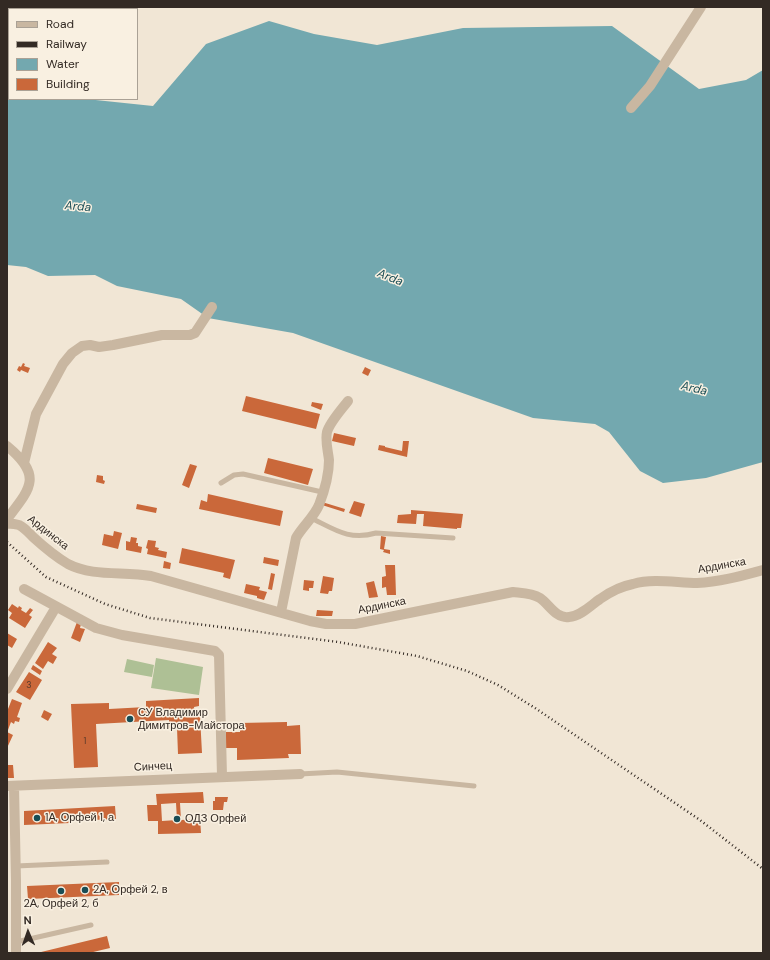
<!DOCTYPE html>
<meta charset="utf-8">
<style>
body{margin:0}
#map{position:relative;width:770px;height:960px;overflow:hidden;background:#f1e6d5;font-family:"DM Sans",sans-serif}
canvas{display:block}
.frame{position:absolute;inset:0;border:8px solid #332a24;pointer-events:none}
.legend{position:absolute;left:8px;top:8px;width:130px;height:92px;box-sizing:border-box;background:#f9f0e1;border:1px solid #aaa195;margin:0;padding:5px 7px;list-style:none;font-size:12px;color:#332a24}
.legend li{display:flex;align-items:center;gap:8px;height:20px}
.legend b{width:20px;border:1px solid #aaa195}
.north{position:absolute;left:8px;top:912px;width:40px;height:40px;-webkit-text-stroke:3px #f9f0e1;paint-order:stroke;rotate:358deg;font-size:11px;font-weight:700;line-height:16px;text-align:center;color:#332a24}
.north::after{content:'';display:block;margin:auto;width:14px;height:18px;background:#332a24;clip-path:polygon(50% 0,100% 100%,50% 72%,0 100%)}
</style>
<div id="map">
<canvas width="770" height="960"></canvas>
<div class="frame"></div>
<ul class="legend">
<li><b style="height:5px;background:#c9b7a1"></b>Road</li>
<li><b style="height:5px;background:#332a24"></b>Railway</li>
<li><b style="height:11px;background:#73a8af"></b>Water</li>
<li><b style="height:11px;background:#ca683a"></b>Building</li>
</ul>
<div class="north">N</div>
</div>
<script>
const ctx = document.querySelector('canvas').getContext('2d');
ctx.lineJoin = 'round';
function fillPath(path, color) { ctx.fillStyle = color; ctx.fill(path, 'evenodd'); }
function strokePath(path, color, width, dash) { ctx.strokeStyle = color; ctx.lineWidth = width; ctx.lineCap = dash ? 'butt' : 'round'; ctx.setLineDash(dash || []); ctx.stroke(path); }
function label(font, color, halo, rows, align = 'center') {
  ctx.font = font + ' "DM Sans",sans-serif'; ctx.lineWidth = 3; ctx.setLineDash([]); ctx.textBaseline = 'middle'; ctx.strokeStyle = halo; ctx.fillStyle = color; for (const [text, x, y, turn = 0] of rows) {
    ctx.save(); ctx.translate(x, y); ctx.rotate((+turn || 0) * Math.PI / 180); ctx.textAlign = isNaN(turn) ? turn : align; if (halo) ctx.strokeText(text, 0, 0); ctx.fillText(text, 0, 0); ctx.restore();
  }
}
fillPath(new Path2D(`
 M156 658 203 667 199 695 151 688Z
 M127 659 154 665 152 677 124 672Z`), '#aec095');
fillPath(new Path2D(`
 M269 21 314 34 377 45 463 28 612 26 699 89 746 80 763 70V462L706 478 663 483 640 471 609 432 595 424 533 418 293 333 208 318 181 299 117 286 95 275 48 276 26 267 7 265V87L9 88V99H86L153 106 206 44Z`), '#73a8af');
fillPath(new Path2D(`
 M23 363 25 364 24 366 30 368 28 373 21 370 20 372 17 370 19 366 21 367Z
 M365 367 371 370 368 376 362 373Z
 M246 396 320 414 316 429 242 411Z
 M312 402 323 404 321 410 311 406Z
 M334 433 356 438 354 446 332 441Z
 M403 441H409L407 457 378 450 379 445 385 446V447L402 451Z
 M268 458 313 469 308 485 264 473Z
 M190 464 197 466 189 488 182 485Z
 M97 475 103 476V480L105 481 104 484 96 482Z
 M208 494 283 511 280 526 199 509 201 500 207 502Z
 M354 501 365 504 361 517 349 513Z
 M322 502 345 509 344 512 322 505Z
 M137 504 157 508 156 513 136 509Z
 M411 510 463 514 461 528H457V529L423 526 424 514H417L416 524 397 523 398 515 411 514Z
 M114 531 122 533 118 549 102 545 104 534 113 536Z
 M381 536 386 537 384 549 390 550V554L383 552 384 550 380 549Z
 M131 537 137 538 136 543H138V546L142 547 141 553 126 550V541L130 542Z
 M148 540 156 541 155 547 159 548 158 550 167 552 166 558 147 554 148 549 146 548Z
 M182 548 235 560 230 579 223 577 224 573 179 563Z
 M264 557 279 560 278 566 263 563Z
 M164 561 171 563 170 569 163 568Z
 M385 565H395L396 595H387L386 587 382 588V577L386 576Z
 M271 573 275 574 272 590 268 589Z
 M323 576 334 578 332 591H329L328 594 320 593Z
 M304 580 314 581 313 588H309V591L303 590Z
 M374 581 378 597 369 598 366 583Z
 M246 584 260 587 259 590 267 592 264 600 257 598V596L244 593Z
 M12 604 18 608 19 606 22 608 21 610 26 613 30 608 33 610 29 615 32 617 25 628 9 618 12 613 8 610Z
 M317 610 333 611 332 616H316Z
 M77 622 81 624 80 628 85 629 80 642 71 638Z
 M7 633 17 639 12 648 7 645Z
 M48 642 57 648 52 654 57 657 53 664 48 661 43 669 35 663Z
 M33 665 42 671 40 675 31 669Z
 M29 672 42 680 30 700 16 692Z
 M199 698V706L194 707 195 716H200L202 753 178 754 177 728H169V720L96 724 98 767 74 768 71 704 109 703V709L146 707V701Z
 M12 699 22 703 17 717 20 718 19 722 15 721 14 724 11 722 8 730 7 729V709H8Z
 M44 710 52 714 48 721 41 717Z
 M287 722V726L300 725 301 754H288L289 758 237 760V748H226V732H240V723Z
 M7 732 13 735 7 748Z
 M7 765H13L14 778H7Z
 M203 792 204 803H180L181 820 200 819 201 833 158 834V821H148L147 805H157L156 794ZM176 803 177 820 162 821 161 804Z
 M215 797H228L227 802H224L223 810H213V801H215Z
 M115 806 116 819 70 821V823L24 825V811Z
 M119 882V895L28 899 27 886Z
 M107 936 110 948 89 953H37Z`), '#ca683a');
strokePath(new Path2D(`
 M221 483 234 475 243 474 322 492
 M311 518C334 529 349 541 376 533L453 538
 M300 774 337 772 474 786
 M16 866 107 862
 M16 942 91 925`), '#c9b7a1', 5);
strokePath(new Path2D(`
 M26 7 27 9
 M631 108 650 86 701 7
 M7 446C43 476 31 488 7 519
 M24 463 36 414 63 364 72 353 82 346 90 345 99 347 113 345 162 335H190L195 333 212 307
 M7 524C11 523 15 524 19 525 25 528 29 533 33 537 44 547 56 557 68 564 93 577 123 571 151 576L310 621 326 624H355L513 592C522 593 532 593 540 598 549 604 556 619 569 617 581 616 591 605 600 599 610 592 622 586 633 584 654 578 677 583 697 583 720 582 741 576 763 570
 M24 589 96 628 122 635 215 651 219 655 222 776
 M281 612 296 538C302 527 314 517 319 505 324 492 329 474 329 460 328 451 325 441 327 432 330 422 342 409 348 401
 M7 689 56 607
 M7 786 300 774
 M14 786 16 881V953`), '#c9b7a1', 10);
strokePath(new Path2D(`
 M7 542 46 577 105 604 150 618 338 642 417 656 467 671 498 685 535 708 700 820 763 869`), '#332a24', 2.5, [1, 3]);
for (const [x, y, r, color] of [
 [130,719,4,"#194d55"],
 [37,818,4,"#194d55"],
 [177,819,4,"#194d55"],
 [85,890,4,"#194d55"],
 [61,891,4,"#194d55"]
]) { const dot = new Path2D(); dot.arc(x, y, r, 0, 2 * Math.PI); ctx.fillStyle = color; ctx.fill(dot); strokePath(dot, '#f9f0e1', 1.5); }
label('9px', '#593a2a', null, [
 ["3",29,686],
 ["1",85,742]
]);
label('11px', '#332a24', '#f9f0e1', [
 ["Ардинска",48,533,38],
 ["Ардинска",722,566,-10],
 ["Ардинска",382,606,-11],
 ["Синчец",153,767,-3]
]);
label('11px', '#332a24', '#f9f0e1', [
 ["СУ Владимир",138,713],
 ["Димитров-Майстора",138,726],
 ["1А, Орфей 1, а",45,818],
 ["ОДЗ Орфей",185,819],
 ["2А, Орфей 2, в",93,890],
 ["2А, Орфей 2, б",61,904,"center"]
], 'left');
label('italic 12px', '#194d55', '#f9f0e1', [
 ["Arda",78,207,5],
 ["Arda",390,278,22],
 ["Arda",694,389,13]
]);
</script>
